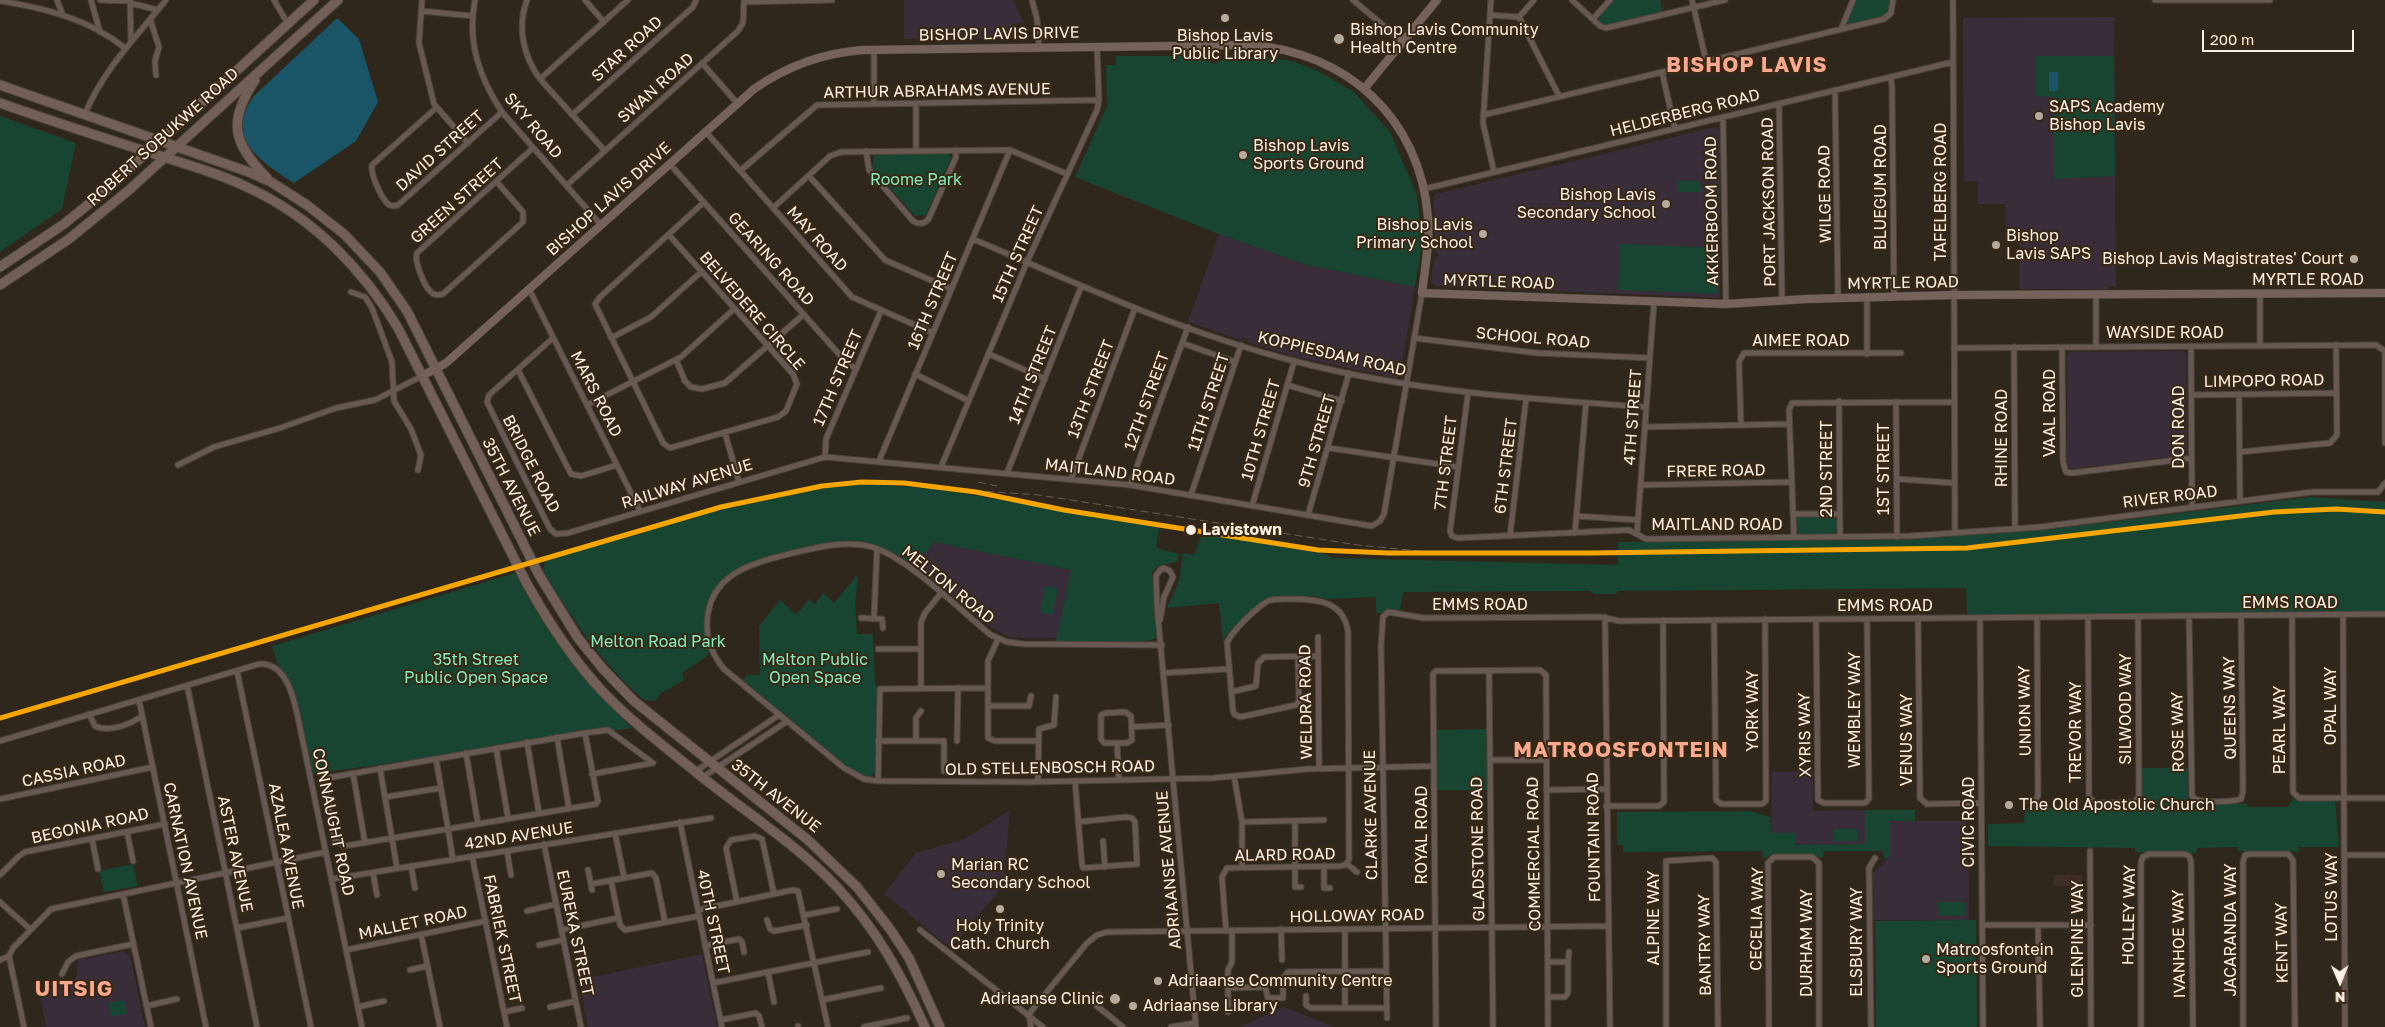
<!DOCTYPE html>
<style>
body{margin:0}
#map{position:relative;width:2385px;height:1027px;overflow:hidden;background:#30271c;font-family:"Golos Text",sans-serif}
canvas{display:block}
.north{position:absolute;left:2315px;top:957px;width:50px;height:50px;-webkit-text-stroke:4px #382814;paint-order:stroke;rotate:179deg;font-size:14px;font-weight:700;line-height:20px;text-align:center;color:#fbf0e4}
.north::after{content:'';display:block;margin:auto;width:18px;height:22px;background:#fbf0e4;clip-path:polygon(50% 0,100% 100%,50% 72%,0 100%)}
.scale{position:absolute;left:2202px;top:30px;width:152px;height:22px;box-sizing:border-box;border:2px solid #fbf0e4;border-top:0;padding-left:6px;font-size:15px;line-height:18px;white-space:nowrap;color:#fbf0e4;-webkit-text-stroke:4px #382814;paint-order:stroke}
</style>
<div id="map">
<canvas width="2385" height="1027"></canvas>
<div class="north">N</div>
<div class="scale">200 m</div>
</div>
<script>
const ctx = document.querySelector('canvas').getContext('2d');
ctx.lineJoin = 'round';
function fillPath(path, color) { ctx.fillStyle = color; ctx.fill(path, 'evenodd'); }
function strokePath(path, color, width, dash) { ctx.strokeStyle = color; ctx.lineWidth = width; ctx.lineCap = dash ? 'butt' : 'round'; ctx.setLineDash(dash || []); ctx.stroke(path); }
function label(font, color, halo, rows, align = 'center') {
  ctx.font = font + ' "Golos Text",sans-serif'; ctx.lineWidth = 4; ctx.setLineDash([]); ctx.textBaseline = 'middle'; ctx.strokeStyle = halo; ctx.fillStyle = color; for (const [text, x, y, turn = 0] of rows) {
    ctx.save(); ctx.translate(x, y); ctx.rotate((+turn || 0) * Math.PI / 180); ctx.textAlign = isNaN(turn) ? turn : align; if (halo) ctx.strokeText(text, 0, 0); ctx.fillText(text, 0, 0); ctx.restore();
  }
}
fillPath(new Path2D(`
 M2054 875H2082V886H2054Z`), '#3e2e25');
fillPath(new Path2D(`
 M904 0H1013L1024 23 1012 24 1013 38 904 39Z
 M2114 17 2116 288 2113 286H2109L2107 289H2019V232H2006L2005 204H1978V181H1964L1963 18Z
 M1716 127 1720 133V298L1436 286 1431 282 1434 260 1438 258 1439 255 1434 250 1436 231 1433 198 1436 194Z
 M1219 234 1307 265 1415 287 1400 375 1396 378 1292 356 1247 342 1248 339 1243 338 1241 340 1188 322Z
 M2183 351 2186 354 2187 451 2184 455 2072 469 2067 465V355L2071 352Z
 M935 542 1071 570 1057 638 1009 637 992 628 915 565Z
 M1813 771V811L1865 810 1866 844 1771 845 1772 772Z
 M1010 810 1003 886 951 948 884 894 916 853 965 839Z
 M1890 821H1966L1968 828 1969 920H1873V873L1890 856Z
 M125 951 130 956 145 1027H46L39 990 71 983 76 978 78 960Z
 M702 954 717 1027H588L579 980Z
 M1283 1007H1284L1334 1027H1240Z`), '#392d39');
fillPath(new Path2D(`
 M1613 0H1660L1663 12 1603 26 1598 21 1600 15Z
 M1856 0H1890V11L1884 16 1848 24 1847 22Z
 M1243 54 1292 61 1318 71 1354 92 1390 132 1417 195 1422 245 1415 287 1307 265 1219 234 1075 177 1107 106 1106 65H1116V56H1204L1213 64 1230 56Z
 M2035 56H2114L2115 176 2054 179 2053 97 2036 96Z
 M0 116 76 143 62 209 0 252Z
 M911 154H948L951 158 926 215 915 216 872 168 874 155Z
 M1677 181H1700L1701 192H1677Z
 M1620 244 1719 248 1718 294 1618 290Z
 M868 484 936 489 1159 527 1156 548 1179 554 1178 560C1169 567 1158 561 1152 573L1156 638C1148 645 1072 641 1056 641L1071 570 935 542 913 567C899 555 884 547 866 543 843 539 820 544 798 549 762 557 727 563 710 600 702 617 702 634 709 652L707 656 682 673 684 680 660 694 656 701 644 700C601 664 572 617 542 570L545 565 544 560C650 528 755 492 868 484Z
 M2311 497 2385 502V612L1967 615 1966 588 1619 591 1615 594H1594L1590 591 1403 592 1400 611 1387 609 1381 613H1376V597L1327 599 1314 596 1272 597 1259 604 1227 634 1223 642 1219 603 1167 608 1179 581 1183 553 1194 555 1202 534 1325 554 1333 558 1618 565V542L1898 540 2044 530Z
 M1796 516H1837V530L1833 535H1800L1796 530Z
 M515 573C546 633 583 682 632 728L313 774 294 694 287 676 278 665 272 646Z
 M856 576 858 578 855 605 857 634H873L875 683 877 686 875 772 870 778 853 771 743 680 747 675H760L759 626 780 600 796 615 809 599 815 604 823 593 834 603Z
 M1045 586 1058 589 1052 615 1040 612Z
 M1486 729 1487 790H1437L1436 730Z
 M2142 768H2188V800L2192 804H2247V807H2288L2292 799 2298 801 2335 800 2339 845 2338 847H2299L2298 853 2291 851H2238L2237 847 2197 848 2196 854 2187 852H2135V848L1988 846V824L2024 823 2025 808H2084L2089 805 2095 806 2139 805 2142 801Z
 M1865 810H1915V821H1890V856L1885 860 1883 851H1824L1823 857 1820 858 1814 855H1771L1763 859 1762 851 1623 852V845H1617V812L1750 811 1770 817 1771 833H1795V845L1865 844Z
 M1834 829H1857V841H1834Z
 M133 864 138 886 104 892 99 871Z
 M1938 902H1965V915L1939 916Z
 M1976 920 1977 1027H1876L1875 921Z
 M124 1000 127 1013 111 1017 108 1003Z`), '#184532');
fillPath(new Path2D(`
 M337 18 359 39 378 102 356 141 294 183C263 163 222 138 254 96Z
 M2049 72H2058V91H2049Z`), '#195467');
const street = new Path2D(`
 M57 0 62 13
 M91 0 100 32
 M100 0 130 1
 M130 0 131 41
 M274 0 288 24
 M422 0 419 43 434 104 468 143
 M475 0C467 42 479 77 502 112L601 225
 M527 0C517 27 523 56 540 79L605 151
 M585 0 604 22
 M1032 0 1037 19 1039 47
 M1353 0 1403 42
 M1491 0 1483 123 1494 172
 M1572 0 1600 26 1606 28 1725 0
 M1692 0 1706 61
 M1953 0 1955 533
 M2155 0H2270
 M0 1C45 8 89 19 125 48
 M744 2 832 0
 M130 3 158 10
 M421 11 473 16
 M1490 15 1519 17
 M1519 17 1559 96
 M1519 17 1534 0
 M150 19 159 47 155 61 156 75
 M1593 19 1610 0
 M1841 29 1853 0
 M874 50V103
 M702 63 737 103
 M1662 72 1675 129
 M1891 77 1892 88 1894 296
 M540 79 628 0
 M1835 90 1838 298
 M916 103V151
 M1779 104 1782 301
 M436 108 372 165C370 173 381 197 387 203 390 207 394 206 398 205L502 112
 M85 114C103 70 137 36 166 0
 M572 115 693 7 696 0
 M1483 115 1884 19 1891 13 1893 0
 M1723 117 1726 304
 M705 131 852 297 933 333
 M866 151 869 170 913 221C920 225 925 224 929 218L956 157V150
 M669 163 846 362 856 369
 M740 171 817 105 1099 100
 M809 176 885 260 951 289
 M497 182 523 212V222L443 294C439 295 434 296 431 292 424 286 414 261 417 253L533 148
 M567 185 738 31 743 23 744 0
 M1424 189 1953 62
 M773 208 830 156 841 152 1010 150 1067 174
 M669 235 793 374 797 384 786 411 778 417 670 448 663 443 595 304 600 297 704 202
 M973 239C1078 284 1183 333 1294 361 1409 391 1527 399 1646 407
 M529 289 640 511
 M351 292 365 297 372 308 392 362 394 401 411 429 421 455 418 470
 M2096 295V346
 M1867 297V354
 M553 338 489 395 487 402 550 529 556 534 568 533 825 457 1130 485 1372 526 1380 521 1384 514 1422 293
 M611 338 651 317 701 272
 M1414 338 1537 353 1650 358
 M1182 343 1235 362
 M2260 345V294
 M2191 346 2192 507
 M2014 347 2015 529
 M2062 347 2063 462 2066 472 2072 473 2192 458
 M1954 348 2376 345 2385 351V443
 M989 354 1045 379
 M676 360 685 381 691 387 702 389 725 383 804 314
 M518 370 571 474 581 476 617 465
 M915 374 969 401
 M1287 385 1342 401
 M1468 393 1450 531 1452 536 1458 538 1629 530 1646 539 1910 536 2040 527 2312 492H2378L2385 483
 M2239 394 2240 501
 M2192 395 2336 393
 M1839 401 1840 537
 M1896 402 1897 537
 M587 405 681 357 734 309
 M1741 425 1739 362 1744 353H1901
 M1645 427 1789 424
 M725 433 739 482
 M1329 448 1458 467
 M2240 452 2330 443 2337 435 2336 345
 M825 457 826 439 881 311
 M879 461 1010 150
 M178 465 214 447 280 428 336 408 375 400 422 376
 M941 467 1027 262 1097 110 1099 100 1097 47
 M1007 473 1081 287
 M1071 479 1135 308
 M1897 479 1955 483
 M1130 485 1188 327
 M1641 485 1792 482
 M1191 495 1241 345
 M1252 506 1294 362
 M1793 514H1840
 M1308 515 1349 373
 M1576 516 1638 520
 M1575 533 1586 403
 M1637 533 1654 302
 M1510 536 1526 399
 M1794 537 1789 410 1792 403 1954 402
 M2292 615 2293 792 2299 798H2385
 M2343 615 2345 1027
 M2189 616 2192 796C2197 804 2231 802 2241 799L2243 791 2241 616
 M1605 617 1610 1027
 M2088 617 2089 797 2095 803 2134 802 2139 797 2138 616
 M861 618 882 619 883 628
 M874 618 877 549
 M1918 618 1920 798 1927 804 1981 803
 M1980 618 1983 1027
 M1816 619 1818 800 1824 803H1865L1869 799 1867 619
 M1160 620 1164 597 1173 577 1170 571 1164 568 1160 570 1156 576 1157 607 1196 1027
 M1714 620 1716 800 1721 804H1762L1766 801 1765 619
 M1318 637 1319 768
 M998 639 988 661V738L995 741H1039
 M1162 645 1024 644 1007 642 991 635C961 611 907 557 872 547 846 540 818 547 793 553 753 563 708 573 707 624 707 641 713 656 724 669L844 768 864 779 878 781 1030 782 1213 778 1308 769 1434 766
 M878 649H921
 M237 671 311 1027
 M1489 671 1493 1027
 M1164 673 1228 669
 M187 685 257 1027
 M921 688V622L925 613 941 593
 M1231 692 1256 686 1258 663 1264 657 1318 656
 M139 700 206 1027
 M988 706H1029L1031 696
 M1125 712 1131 716 1132 740 1127 743H1104L1101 739V715L1106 713Z
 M89 714 95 726C109 733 131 724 142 716
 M1132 727 1169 725
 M585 733 608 730 653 763 592 774
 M557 737 569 809
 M0 741 259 664C293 661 297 718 303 742L362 1027
 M878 741H944V771
 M916 741V718L921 711
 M957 741 958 688
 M527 742 539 813
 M1117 744 1119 780
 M496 748 508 818
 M466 753 478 824
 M436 759 585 733 598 801 596 804 448 829 453 860
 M436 759 448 829 344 846 335 840 324 782 327 778Z
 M1490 760H1546
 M380 768 397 868
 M696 771 779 715
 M353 773 365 843
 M1234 776 1242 822V867
 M703 777 786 722
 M878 781 880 689 987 688
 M1075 781 1082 865 1083 868 1137 864 1135 822 1132 818 1126 817 1078 822
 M1038 782 1039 729 1054 725 1056 697
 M1546 790 1606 789
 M385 797 441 788
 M0 799 153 767
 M2033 804 2038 796 2037 617
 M1606 806H1659L1664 802 1663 620
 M1295 821V887H1301
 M680 822 722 1027
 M1242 822 1324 820
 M127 832 133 861
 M615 833 624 877
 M92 839 98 869
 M1103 841 1105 867
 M544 844 581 1027
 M507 851 511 875
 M2090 851 2091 1027
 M2344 855H2385
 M472 856 507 1027
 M1347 864 1357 872
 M411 866 415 888
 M1324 866V888H1330
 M588 870 592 890
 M373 873 377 895
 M0 875 18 857 25 852 165 824
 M332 879 711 818
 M611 880 620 925 625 930 699 916
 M591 884 652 873 656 878 665 922
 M123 894 151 1027
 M0 902 30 929
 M737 902 726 848 731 840 755 836 762 839 774 894
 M698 910 793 890 798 891 828 1027
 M527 911 556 904
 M805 915 837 909
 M767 920 770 929 774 931 807 925
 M1982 925H2091
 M2038 925 2040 1027
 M237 928 288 918
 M1281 929 1282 960
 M1345 929V1008
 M561 930 618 918
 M920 930 1043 1027
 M1226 930 1222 877 1227 868 1341 866 1345 865 1349 860 1348 632C1344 601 1317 599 1291 599 1284 599 1275 598 1268 601 1257 607 1231 632 1227 643L1233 710 1234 714 1240 717 1296 705 1299 701 1298 657
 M421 934 440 1027
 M539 945 563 940
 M705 946 739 939 742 942 744 952
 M346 950 486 921
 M9 956 13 948 51 909 326 852
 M9 956 24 1027
 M0 960 9 956
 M1548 962H1568V993L1565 997H1548
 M1568 962 1569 952
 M410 970 427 966
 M768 972 774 1002
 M62 974 68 962 76 956 133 944
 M713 983 868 952
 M1228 988 1265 987 1268 998H1283V978L1288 972 1386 971
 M1099 995 1096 1000 1097 1006 1123 1027
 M1306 996V1005L1311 1008H1387
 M822 1000 881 988
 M146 1006 177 999
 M358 1007 384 1001
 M550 1007 576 1001
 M504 1012 522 1008
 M1228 1012V970L1232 962V930
 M1028 1015 1087 943 1097 935 1107 932 1608 926
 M1029 1015 1031 1027
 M1387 1018 1381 646 1383 617 1388 612 1424 618 1600 617 1620 621 2385 614
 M721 1020 756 1013 759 1016 762 1027
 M798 1026V1027
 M864 1027 907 1018
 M1171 1027 1195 1023
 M1436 1027 1433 674 1436 671 1540 670 1546 675 1548 1027
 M1666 1027V861L1712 858 1716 862 1718 1027
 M1769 1027 1768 863 1774 857H1812L1819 863V1027
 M1871 1027 1869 868 1875 858
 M2141 1027V862L2143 857 2149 854H2184L2189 856 2191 861 2193 1027
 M2243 1027V862L2245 855 2249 854H2288L2293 860 2295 1027`);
const secondary = new Path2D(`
 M1364 89 1437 0
 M422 376 446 363 754 89C787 66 822 53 863 50L1250 45C1347 52 1420 118 1428 217 1430 242 1425 268 1422 293L1726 304 1807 299 1954 295 2385 293`);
const primary = new Path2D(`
 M255 80C227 122 233 143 267 178
 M0 85 246 171 271 182 307 205 344 234 380 272 407 311 539 575 578 638 603 669 634 701 808 840 857 887 890 929 909 958 940 1027
 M0 103C50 121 101 137 151 153 185 164 219 173 251 189 313 218 363 269 398 328L526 582C548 622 573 660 604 693 634 724 669 750 702 777 747 813 797 845 837 887 877 930 901 974 925 1027
 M0 267 64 224 106 190 314 0
 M0 285 69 239 129 190 338 0`);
strokePath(street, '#4b433a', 7);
strokePath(secondary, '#4b433a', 9);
strokePath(primary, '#4b433a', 11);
strokePath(street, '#685852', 5);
strokePath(secondary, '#75625a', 8);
strokePath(primary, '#725f57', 9);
strokePath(new Path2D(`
 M978 482 997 486
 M950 489 1039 495 1358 545 1440 553`), '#675d55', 1, [8, 4]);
strokePath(new Path2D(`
 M0 718 721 507 822 486 862 482 904 483 976 492 1064 510 1318 550 1388 553H1591L1967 548 2274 512 2336 509 2385 512`), '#f7a600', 5);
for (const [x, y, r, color] of [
 [1225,18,5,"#b4aa9e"],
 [1339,39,6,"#b4aa9e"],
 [2039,116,5,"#b4aa9e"],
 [1243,155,5,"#b4aa9e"],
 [1666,204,5,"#b4aa9e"],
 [1483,234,5,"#b4aa9e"],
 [1996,245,5,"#b4aa9e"],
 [2354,259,5,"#b4aa9e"],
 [1191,530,6,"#fbf0e4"],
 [2009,805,5,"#b4aa9e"],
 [941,874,5,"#b4aa9e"],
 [1000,909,5,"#b4aa9e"],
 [1926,959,5,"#b4aa9e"],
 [1158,981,5,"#b4aa9e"],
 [1115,999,6,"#b4aa9e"],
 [1133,1006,5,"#b4aa9e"]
]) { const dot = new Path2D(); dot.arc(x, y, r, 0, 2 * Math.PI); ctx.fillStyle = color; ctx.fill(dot); strokePath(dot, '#382814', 2); }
label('16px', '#fbf0e4', '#382814', [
 ["Bishop Lavis Community",1350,30],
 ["Health Centre",1350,48],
 ["Bishop Lavis",1225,36,"center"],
 ["Public Library",1225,54,"center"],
 ["SAPS Academy",2049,107],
 ["Bishop Lavis",2049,125],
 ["Bishop Lavis",1253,146],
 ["Sports Ground",1253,164],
 ["Bishop Lavis",1656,195,"right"],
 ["Secondary School",1656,213,"right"],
 ["Bishop Lavis",1473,225,"right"],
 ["Primary School",1473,243,"right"],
 ["Bishop",2006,236],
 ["Lavis SAPS",2006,254],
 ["Bishop Lavis Magistrates' Court",2344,259,"right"],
 ["The Old Apostolic Church",2019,805],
 ["Marian RC",951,865],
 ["Secondary School",951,883],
 ["Holy Trinity",1000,926,"center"],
 ["Cath. Church",1000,944,"center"],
 ["Matroosfontein",1936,950],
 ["Sports Ground",1936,968],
 ["Adriaanse Community Centre",1168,981],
 ["Adriaanse Clinic",1104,999,"right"],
 ["Adriaanse Library",1143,1006]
], 'left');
label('16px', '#fbf0e4', '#382814', [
 ["BISHOP LAVIS DRIVE",999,34,-1],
 ["STAR ROAD",627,49,-42],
 ["SWAN ROAD",656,88,-42],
 ["ARTHUR ABRAHAMS AVENUE",937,91,-1],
 ["HELDERBERG ROAD",1685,113,-14],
 ["SKY ROAD",533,126,50],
 ["ROBERT SOBUKWE ROAD",163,137,-42],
 ["DAVID STREET",440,151,-42],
 ["BLUEGUM ROAD",1881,187,-90],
 ["TAFELBERG ROAD",1941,192,-90],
 ["WILGE ROAD",1825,194,-91],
 ["BISHOP LAVIS DRIVE",609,199,-42],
 ["GREEN STREET",457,201,-42],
 ["PORT JACKSON ROAD",1769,202,-91],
 ["AKKERBOOM ROAD",1712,211,-91],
 ["MAY ROAD",817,239,48],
 ["15TH STREET",1018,254,-66],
 ["GEARING ROAD",771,259,48],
 ["MYRTLE ROAD",2308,280],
 ["MYRTLE ROAD",1499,282,2],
 ["MYRTLE ROAD",1903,283,-1],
 ["16TH STREET",933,301,-67],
 ["BELVEDERE CIRCLE",752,311,49],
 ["WAYSIDE ROAD",2165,333],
 ["SCHOOL ROAD",1533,338,5],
 ["AIMEE ROAD",1801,341],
 ["KOPPIESDAM ROAD",1332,354,13],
 ["14TH STREET",1033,375,-68],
 ["17TH STREET",838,378,-67],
 ["LIMPOPO ROAD",2264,381,-1],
 ["13TH STREET",1091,389,-69],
 ["MARS ROAD",596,394,63],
 ["12TH STREET",1147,401,-70],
 ["11TH STREET",1209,402,-72],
 ["VAAL ROAD",2050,413,-90],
 ["4TH STREET",1633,417,-86],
 ["DON ROAD",2179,427,-90],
 ["10TH STREET",1261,430,-74],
 ["RHINE ROAD",2002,438,-90],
 ["9TH STREET",1317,441,-74],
 ["7TH STREET",1446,463,-83],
 ["BRIDGE ROAD",531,464,63],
 ["6TH STREET",1506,466,-83],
 ["2ND STREET",1827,469,-90],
 ["1ST STREET",1884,469,-90],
 ["FRERE ROAD",1716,471,-1],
 ["MAITLAND ROAD",1110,472,7],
 ["RAILWAY AVENUE",687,484,-17],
 ["35TH AVENUE",511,487,63],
 ["RIVER ROAD",2170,497,-7],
 ["MAITLAND ROAD",1717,525],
 ["MELTON ROAD",948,585,39],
 ["EMMS ROAD",2290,603],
 ["EMMS ROAD",1480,605],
 ["EMMS ROAD",1885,606],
 ["WELDRA ROAD",1306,702,-91],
 ["OPAL WAY",2331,706,-90],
 ["QUEENS WAY",2230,708,-91],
 ["SILWOOD WAY",2126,709,-90],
 ["WEMBLEY WAY",1855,710,-90],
 ["YORK WAY",1753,711,-90],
 ["UNION WAY",2025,711,-91],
 ["PEARL WAY",2280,730,-90],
 ["TREVOR WAY",2076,732,-90],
 ["ROSE WAY",2178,732,-91],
 ["XYRIS WAY",1805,735,-91],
 ["VENUS WAY",1907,740,-90],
 ["OLD STELLENBOSCH ROAD",1050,768,-1],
 ["CASSIA ROAD",74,771,-12],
 ["35TH AVENUE",776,796,38],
 ["CLARKE AVENUE",1371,815,-91],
 ["CONNAUGHT ROAD",333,822,78],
 ["CIVIC ROAD",1969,822,-90],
 ["BEGONIA ROAD",90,826,-12],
 ["ROYAL ROAD",1422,835,-90],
 ["42ND AVENUE",519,836,-9],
 ["FOUNTAIN ROAD",1594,837,-91],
 ["AZALEA AVENUE",286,846,79],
 ["GLADSTONE ROAD",1478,849,-91],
 ["ASTER AVENUE",235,854,78],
 ["COMMERCIAL ROAD",1534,854,-91],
 ["ALARD ROAD",1285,855,-1],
 ["CARNATION AVENUE",185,861,78],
 ["ADRIAANSE AVENUE",1169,870,-95],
 ["LOTUS WAY",2332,897,-90],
 ["HOLLEY WAY",2129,915,-89],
 ["HOLLOWAY ROAD",1357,916,-1],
 ["ALPINE WAY",1654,918,-90],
 ["CECELIA WAY",1757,919,-89],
 ["40TH STREET",713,922,78],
 ["MALLET ROAD",413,923,-12],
 ["JACARANDA WAY",2231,930,-90],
 ["EUREKA STREET",575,933,78],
 ["FABRIEK STREET",502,939,78],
 ["GLENPINE WAY",2078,939,-90],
 ["ELSBURY WAY",1857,942,-90],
 ["DURHAM WAY",1807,943,-90],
 ["KENT WAY",2282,943,-91],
 ["IVANHOE WAY",2179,944,-91],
 ["BANTRY WAY",1705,945,-91]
]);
label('16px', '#81edbe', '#382814', [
 ["Roome Park",916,180],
 ["Melton Road Park",658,642],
 ["35th Street",476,660],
 ["Public Open Space",476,678],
 ["Melton Public",815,660],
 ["Open Space",815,678]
]);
label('bold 16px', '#fbf0e4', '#382814', [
 ["Lavistown",1202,530]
], 'left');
ctx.letterSpacing = '1px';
label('bold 21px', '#f8a98f', '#382814', [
 ["BISHOP LAVIS",1747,65],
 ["MATROOSFONTEIN",1621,750],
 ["UITSIG",74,989]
]);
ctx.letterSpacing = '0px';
</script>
